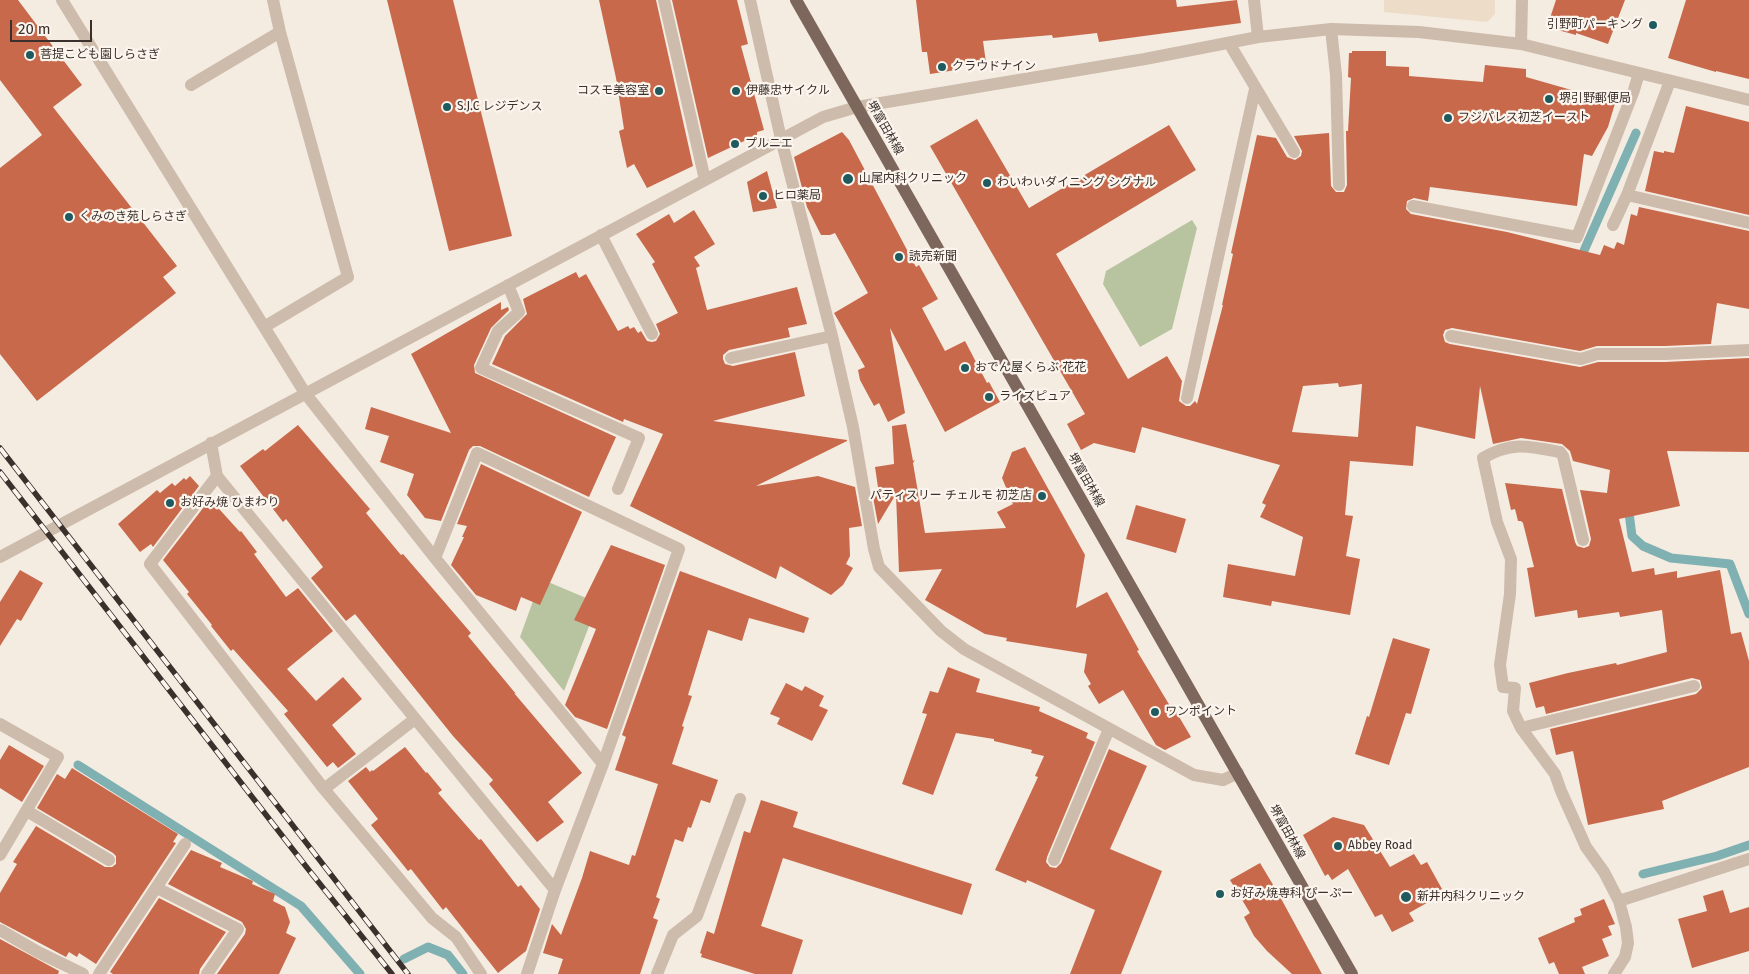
<!DOCTYPE html>
<meta charset="utf-8">
<style>
body{margin:0}
#map{position:relative;width:1749px;height:974px;overflow:hidden;background:#f4ebe1;font-family:"Fira Sans",sans-serif}
canvas{display:block}
.scale{position:absolute;left:10px;top:20px;width:82px;height:22px;box-sizing:border-box;border:2px solid #3b302b;border-top:0;padding-left:6px;font-size:15px;line-height:18px;white-space:nowrap;color:#3b302b;-webkit-text-stroke:4px #fbf5ee;paint-order:stroke}
</style>
<div id="map">
<canvas width="1749" height="974"></canvas>
<div class="scale">20 m</div>
</div>
<script>
const ctx = document.querySelector('canvas').getContext('2d');
ctx.lineJoin = 'round';
function fillPath(path, color) { ctx.fillStyle = color; ctx.fill(path, 'evenodd'); }
function strokePath(path, color, width, dash) { ctx.strokeStyle = color; ctx.lineWidth = width; ctx.lineCap = dash ? 'butt' : 'round'; ctx.setLineDash(dash || []); ctx.stroke(path); }
function label(font, color, halo, rows, align = 'center') {
  ctx.font = font + ' "Fira Sans","Noto Sans JP",sans-serif'; ctx.lineWidth = 4.5; ctx.setLineDash([]); ctx.textBaseline = 'middle'; ctx.strokeStyle = halo; ctx.fillStyle = color; for (const [text, x, y, turn = 0] of rows) {
    ctx.save(); ctx.translate(x, y); ctx.rotate((+turn || 0) * Math.PI / 180); ctx.textAlign = isNaN(turn) ? turn : align; if (halo) ctx.strokeText(text, 0, 0); ctx.fillText(text, 0, 0); ctx.restore();
  }
}
fillPath(new Path2D(`
 M1192 220 1197 228 1172 329 1140 347 1103 284 1106 271Z
 M541 579 598 603 564 691 520 637Z`), '#b8c4a0');
fillPath(new Path2D(`
 M1384 0H1495V14L1487 22 1384 12Z`), '#ecdcc8');
strokePath(new Path2D(`
 M1579 262 1636 133
 M1628 505 1632 536 1643 546 1671 558 1730 564 1749 614
 M78 765 301 906 360 974
 M1643 874 1717 856 1749 845
 M404 959 428 947 448 955 463 974`), '#7fb0b2', 9);
fillPath(new Path2D(`
 M0 0H18L82 85 53 107 177 266 163 277 176 293 37 401 0 354V168L42 135 0 80Z
 M387 0H453L512 236 449 251Z
 M599 0H656L693 166 647 188 634 164 627 168 619 131 624 129 616 78Z
 M672 0H737L748 44 741 46 764 130 757 132V135L708 158Z
 M916 0H1176L1177 7 1237 0 1241 23 1099 42 1097 33 1053 38 1052 35 983 41 986 63 955 67 956 70 930 74 927 52H922Z
 M1556 0H1625L1608 44 1576 33V35L1547 27Z
 M1686 0H1749V79L1716 71V72L1668 58Z
 M1352 51H1386V66L1409 67V76L1483 82 1485 65 1526 69V77L1582 93 1583 90 1616 100 1608 127 1592 156 1584 154 1577 206 1430 187 1428 201 1414 198 1407 201 1406 209 1411 214 1507 232 1600 255 1604 245 1614 249 1617 242 1624 245 1631 214 1637 216 1639 207 1749 231V309L1717 303 1711 344 1665 346H1597L1580 351 1452 328 1445 330 1443 335 1445 342 1450 344 1580 367 1598 362H1665L1749 358V452L1667 451 1680 506 1619 519 1632 572 1654 568 1655 575 1677 571V578L1720 570 1731 634 1741 632 1749 661V767L1662 801 1664 809 1588 825 1573 751 1556 755 1550 729 1696 694 1702 688 1700 680 1692 678 1546 714 1544 706 1536 708 1529 683 1568 673 1616 663 1617 665 1667 652 1662 610 1620 617 1619 612 1578 618 1577 610 1535 617 1527 568 1534 567 1523 523 1521 521H1518L1515 509 1511 510 1505 483 1562 489 1575 542 1577 546 1584 548 1589 546 1591 539 1580 490 1607 493 1610 470 1573 461 1570 451 1562 444 1521 438 1493 444 1480 386 1475 439 1416 426 1413 466 1350 461 1345 515 1353 516 1346 556 1360 559 1350 615 1272 601 1271 606 1223 597 1228 564 1295 576 1303 537 1260 517 1266 505 1262 503 1280 465 1142 427 1135 453 1094 443 1081 450 1067 424 1085 414 930 146 977 119 1029 208 1169 125 1196 170 1056 254 1128 379 1167 356 1182 381 1179 401 1186 406H1190L1195 401 1197 404 1223 305H1222L1233 254 1231 253 1257 135 1276 138 1287 157 1295 160 1301 156 1302 151 1294 136 1329 133 1331 186 1336 192H1344L1347 185 1346 131H1348L1351 78 1348 77 1349 53H1352ZM1338 383 1339 387 1362 384 1358 437 1292 432 1303 386Z
 M1686 106 1749 122V215L1645 191 1654 151 1664 153V151L1674 153Z
 M842 132 849 140 916 267 919 265 938 299 922 308 945 351 965 341 987 383 989 382 1000 402 945 432 890 328 905 413 888 422 879 403 874 406 860 380 858 370 865 367 834 313 868 293 835 233 830 235H821L807 207 794 157Z
 M767 171 777 208 753 212 747 182Z
 M694 210 715 244 694 257 700 266 696 268 707 310 797 287 807 324 788 328 790 337 729 350 723 355V359L725 364 733 366 795 352 805 396 713 421 847 440V441L756 486 818 476 855 487 862 526 849 528 850 556 846 564 853 568 843 585 831 595 780 566 776 579 630 506 663 434 624 419 623 422 492 364 505 336 527 314 523 299 576 272 579 278 586 274 618 331 628 326 630 329 634 327 638 333 641 331 647 341 652 342 656 341 660 334 656 324 678 313 652 264 655 262 636 234 669 214 674 223Z
 M501 302V310L508 307 509 310 491 328 474 365 475 373 616 437 589 497 480 446H473L469 450 441 521 425 518 407 495 414 474 380 462 389 436 365 429 371 407 451 433 411 354Z
 M906 424 913 461 915 460 913 463 925 533 1006 528 997 512 1013 504 1002 478 1012 452 1025 447 1085 555 1076 608 1107 592 1139 650 1137 651 1170 706 1172 705 1191 737 1165 750 1156 745 1123 690 1099 704 1088 686 1091 684 1084 672 1087 654 1006 641 1007 638 985 634 925 600 942 569 899 572 896 494 878 524 872 492 879 494 875 467 894 464 892 426Z
 M298 425 370 509 366 513 401 555 403 554 471 633 468 636 516 694 514 693 582 773 548 802 564 822 537 842 489 784 493 780 453 736 355 614 346 621 311 578 323 567 286 519 283 522 240 466 263 449 265 451Z
 M481 464 582 512 540 605 521 597 516 611 476 595 451 565 464 537H462L467 526 457 524Z
 M190 476 199 486 153 547 151 544 140 552 118 524 157 490 160 493 172 483 175 486 184 478 186 480Z
 M210 499 240 532 241 531 257 552 254 554 286 597 298 588 333 631 287 669 316 701 343 677 362 699 332 725 356 754 338 768 333 762 327 767 284 714 288 711 233 649 231 651 211 626 212 625 187 594 189 592 163 560Z
 M1136 505 1186 519 1176 553 1126 539Z
 M611 545 665 565 607 729 575 717 565 705 596 629 574 620Z
 M20 570 43 583 21 621 17 619 0 646V602Z
 M680 571 809 618 804 633 749 618 742 641 708 630 688 695 692 696 682 726 684 727 672 764 718 780 710 803 701 800 691 828 688 827 683 842 675 839 656 897 660 899 653 918 658 920 640 974H558L563 959 543 953 552 924 561 935 582 878 590 851 629 865 632 855 635 856 658 784 615 770 626 737 622 735Z
 M1393 638 1430 649 1411 714 1406 713 1389 765 1355 754 1367 716 1369 717Z
 M948 667 980 679 976 692 1040 707 1039 711 1088 733 1086 738 1095 742 1047 857 1046 862 1050 867 1056 868 1061 863 1109 749 1147 766 1110 849 1162 871 1121 974H1070L1095 910 1027 880 1026 883 995 870 1038 777 1035 776 1044 756 1031 753 1032 750 994 741V739L956 733 933 795 902 784 927 714 922 713 930 691 938 693Z
 M786 683 802 691 805 686 824 696 819 706 828 710 812 741 777 724 780 718 770 714Z
 M9 745 44 766 22 802 0 788V760Z
 M405 747 426 773 427 772 442 790 438 793 479 840 481 839 518 887 521 885 540 909 526 951 498 973 446 907 443 910 411 869 408 871 371 825 378 819 348 781 366 767 370 772 372 770 373 771Z
 M72 768 178 834 173 842 176 843 96 964 79 953 77 957 69 952 66 957 0 922V893L17 864 13 862 36 826 105 867H112L116 864V856L113 853 37 808 57 774 65 779Z
 M761 800 798 812 793 827 972 884 962 915 783 858 761 926 803 940 792 974H755L701 957 702 954 700 953 707 931 714 934 744 831 750 833Z
 M1333 817 1364 825 1390 867 1414 854 1421 865 1427 862 1442 889 1430 895 1432 900 1409 913 1414 921 1392 932 1382 914 1375 917 1348 869 1332 880 1328 874 1325 876 1303 835Z
 M191 850 222 863 220 867 253 881 252 884 275 894 273 901 285 907 290 922 286 933 296 938 279 974H217L245 934 246 929 242 922 168 884Z
 M1260 863 1278 893 1322 974H1292L1267 951 1254 936 1244 917 1250 913 1230 880Z
 M1723 890 1730 913 1749 907V951L1692 968 1678 919 1707 911 1703 896Z
 M159 898 226 932 200 969 199 974H113L110 972Z
 M1604 899 1615 924 1608 926 1612 935 1602 939 1609 956 1582 967 1585 974H1559L1554 962 1549 964 1538 938 1575 922 1574 918 1582 915 1580 909Z
 M0 939 59 971 58 974H0Z`), '#c8694b');
strokePath(new Path2D(`
 M62 0 305 393 435 558 603 764
 M664 0 705 180
 M750 0 781 139 832 336 853 427 874 549 879 567 941 631 964 649 1194 775 1223 780 1238 773
 M1254 0 1258 37
 M1331 29 1336 75 1339 185
 M1229 43 1294 152
 M1521 44 1522 0
 M191 85 280 32
 M1627 195 1749 223
 M1413 206 1577 237 1634 90 1639 73
 M1613 225 1627 195 1670 81
 M601 235 652 334
 M508 285 519 312 498 331 481 368 639 438 618 489
 M264 327 348 277 280 32 273 0
 M1451 336 1581 359 1597 354H1665L1749 350
 M731 358 832 336
 M1187 398 1255 89
 M211 443 217 476 150 564 324 789 432 918 456 937 481 974
 M217 476 555 890
 M1583 540 1563 456 1560 452C1529 446 1512 441 1483 458L1497 522 1511 559 1510 594 1500 665 1503 687 1515 688 1513 711 1521 728 1555 774 1561 791 1586 847 1604 872 1619 901 1626 927 1628 943 1625 957 1614 974
 M0 557 823 117 857 107 1145 59 1258 37 1331 29 1419 32 1521 44 1749 100
 M435 558 477 453 679 549 603 764 555 890 527 974
 M0 724 58 757 0 855
 M1521 728 1694 686
 M324 789 415 719
 M27 811 109 860
 M1054 860 1109 729
 M157 888 238 929 207 974
 M1619 901 1749 859
 M0 930 38 952 83 974
 M99 974 185 844
 M657 974 673 935 697 916 740 799`), '#cdbbac', 12);
strokePath(new Path2D(`
 M796 0 1352 974`), '#7d675c', 12);
const rail = new Path2D(`
 M0 448 408 974
 M0 472 308 869 392 974`);
strokePath(rail, '#3b302b', 5.5);
strokePath(rail, '#fbf5ee', 4, [11]);
for (const [x, y, r, color] of [
 [1653,25,5,"#1f5a5e"],
 [30,55,5,"#1f5a5e"],
 [942,67,5,"#1f5a5e"],
 [659,91,5,"#1f5a5e"],
 [736,91,5,"#1f5a5e"],
 [1549,99,5,"#1f5a5e"],
 [447,107,5,"#1f5a5e"],
 [1448,118,5,"#1f5a5e"],
 [735,144,5,"#1f5a5e"],
 [848,179,6,"#1f5a5e"],
 [987,183,5,"#1f5a5e"],
 [763,196,5,"#1f5a5e"],
 [69,217,5,"#1f5a5e"],
 [899,257,5,"#1f5a5e"],
 [965,368,5,"#1f5a5e"],
 [989,397,5,"#1f5a5e"],
 [1042,496,5,"#1f5a5e"],
 [170,503,5,"#1f5a5e"],
 [1155,712,5,"#1f5a5e"],
 [1338,846,5,"#1f5a5e"],
 [1220,894,5,"#1f5a5e"],
 [1406,897,6,"#1f5a5e"]
]) { const dot = new Path2D(); dot.arc(x, y, r, 0, 2 * Math.PI); ctx.fillStyle = color; ctx.fill(dot); strokePath(dot, '#fbf5ee', 2); }
label('12px', '#3b302b', '#fbf5ee', [
 ["引野町パーキング",1643,25,"right"],
 ["菩提こども園しらさぎ",40,55],
 ["クラウドナイン",952,67],
 ["コスモ美容室",649,91,"right"],
 ["伊藤忠サイクル",746,91],
 ["堺引野郵便局",1559,99],
 ["S.J.C レジデンス",457,107],
 ["フジパレス初芝イースト",1458,118],
 ["プルニエ",745,144],
 ["山尾内科クリニック",859,179],
 ["わいわいダイニング シグナル",997,183],
 ["ヒロ薬局",773,196],
 ["くみのき苑しらさぎ",79,217],
 ["読売新聞",909,257],
 ["おでん屋くらぶ 花花",975,368],
 ["ライズピュア",999,397],
 ["パティスリー チェルモ 初芝店",1032,496,"right"],
 ["お好み焼 ひまわり",180,503],
 ["ワンポイント",1165,712],
 ["Abbey Road",1348,846],
 ["お好み焼専科 ぴーぷー",1230,894],
 ["新井内科クリニック",1417,897]
], 'left');
label('12px', '#3b302b', '#fbf5ee', [
 ["堺富田林線",885,128,60],
 ["堺富田林線",1086,480,60],
 ["堺富田林線",1287,832,61]
]);
</script>
